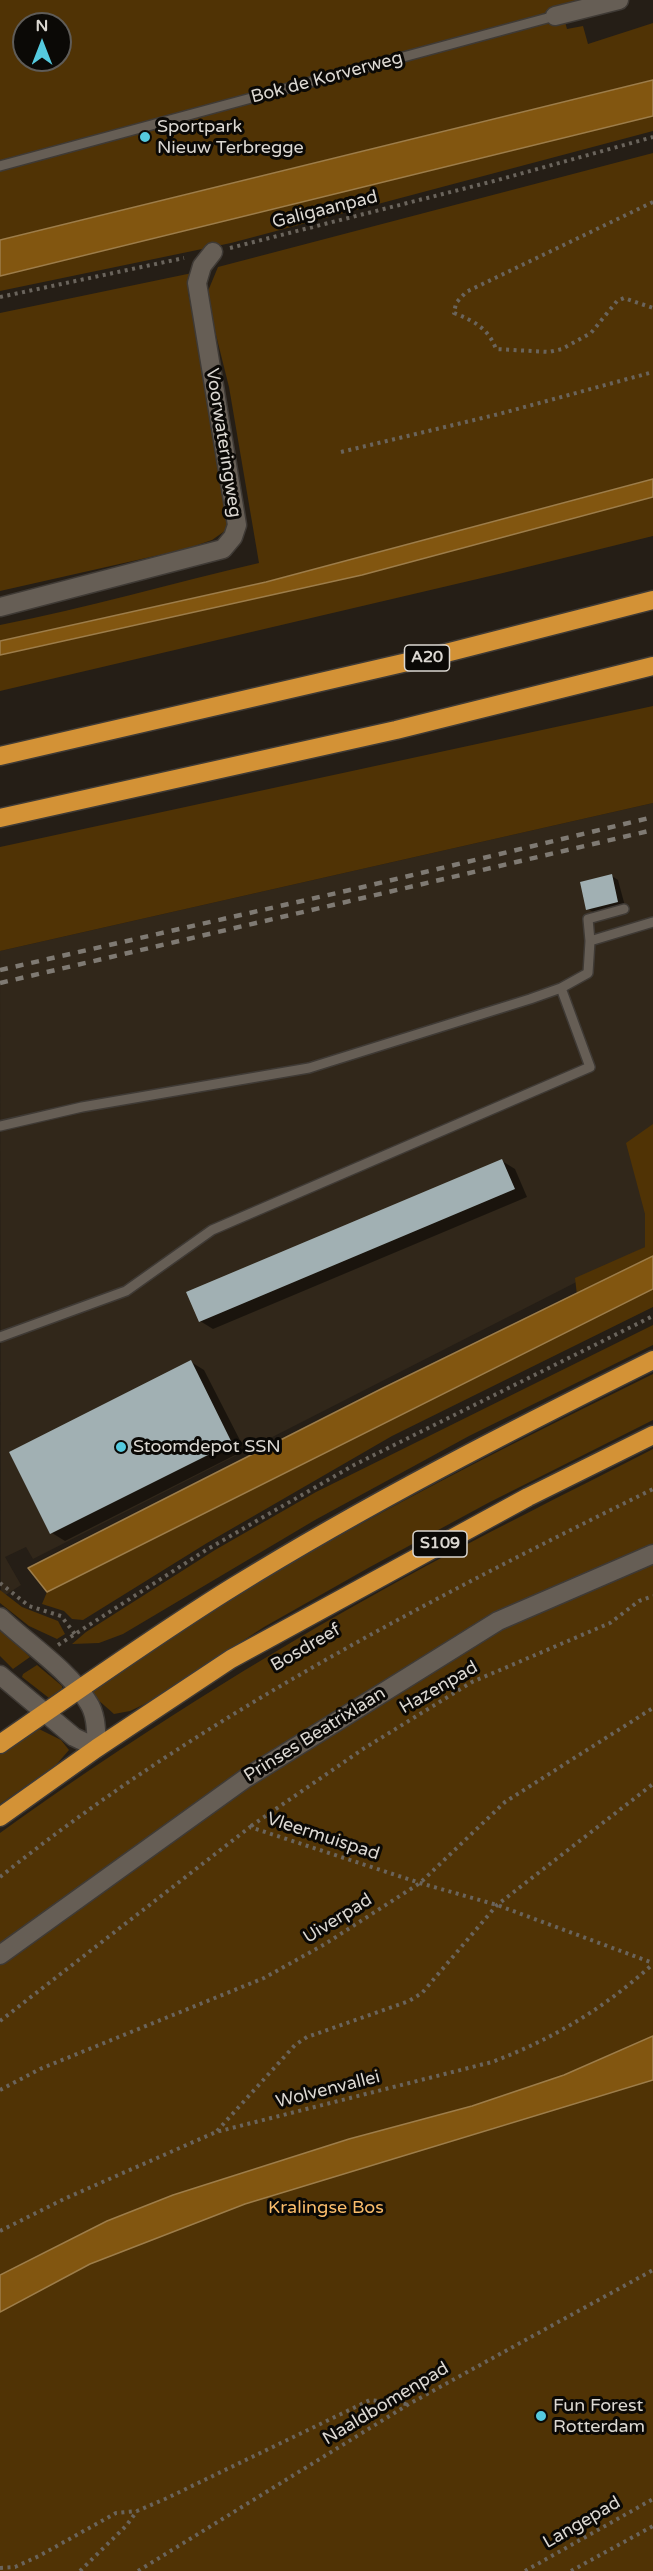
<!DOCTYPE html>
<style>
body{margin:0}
#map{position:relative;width:653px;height:2571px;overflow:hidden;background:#251e16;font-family:"Varela Round",sans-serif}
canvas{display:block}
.north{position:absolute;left:12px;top:12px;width:60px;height:60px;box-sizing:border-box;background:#0b0906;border:2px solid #5f5c58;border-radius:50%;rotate:0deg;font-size:16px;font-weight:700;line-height:24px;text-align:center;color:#dcd8d2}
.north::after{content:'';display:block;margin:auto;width:21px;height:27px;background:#55cadf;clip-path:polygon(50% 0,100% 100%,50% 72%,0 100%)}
</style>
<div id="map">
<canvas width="653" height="2571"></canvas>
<div class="north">N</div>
</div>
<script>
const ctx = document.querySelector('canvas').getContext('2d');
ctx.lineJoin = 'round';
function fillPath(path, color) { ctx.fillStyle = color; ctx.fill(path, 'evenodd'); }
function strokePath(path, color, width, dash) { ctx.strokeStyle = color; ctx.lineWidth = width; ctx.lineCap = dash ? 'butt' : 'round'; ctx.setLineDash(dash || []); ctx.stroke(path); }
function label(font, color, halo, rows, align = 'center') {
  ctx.font = font + ' "Varela Round",sans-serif'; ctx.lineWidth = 6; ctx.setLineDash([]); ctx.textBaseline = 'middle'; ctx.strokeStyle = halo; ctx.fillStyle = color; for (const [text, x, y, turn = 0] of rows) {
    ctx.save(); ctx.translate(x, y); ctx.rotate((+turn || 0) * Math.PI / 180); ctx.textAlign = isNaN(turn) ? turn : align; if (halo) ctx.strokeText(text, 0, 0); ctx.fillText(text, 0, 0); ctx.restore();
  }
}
fillPath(new Path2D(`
 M653 803V1243L33 1559 26 1547 5 1557 21 1585 1 1598 0 951Z`), '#31271a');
fillPath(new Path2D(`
 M0 0H576L577 6 562 11 567 29 583 26 588 44 653 23V80L0 240ZM24 24H60V60H24Z
 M653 116V131L231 243 0 291V276Z
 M653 153V479L266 582 0 641V625C87 608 172 583 259 563L229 387 209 307 208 291 218 267Z
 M197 272 188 292 231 511 229 528 212 540 186 549 0 591V313Z
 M653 497V536L503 573 0 691V655L362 575Z
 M653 706V803L0 951V847Z
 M653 1124V1256L577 1295 575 1278 645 1247V1214L626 1143Z
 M653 1289V1307L392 1436 207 1543 83 1620 72 1619 64 1611 42 1604 47 1592Z
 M653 1325V1345L469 1436 315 1520 123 1634 99 1643 72 1644 86 1632 215 1550 316 1492Z
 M653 1374V1420L488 1503 370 1567 264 1627 151 1701 130 1711 114 1714 88 1691C266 1567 459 1470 653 1374Z
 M653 1449V2571H0V1833C126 1742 259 1658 395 1583 480 1536 567 1493 653 1449Z
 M0 1590 22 1607 58 1621 65 1634 57 1639 29 1626 0 1603Z
 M0 1628 30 1657 13 1669 0 1656Z
 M37 1665 62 1686V1689L49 1698 22 1677 23 1674Z
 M33 1726 61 1740 69 1750 56 1765 0 1804V1750Z`), '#503305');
const water = new Path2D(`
 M653 80V116L0 276V240Z
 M653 479V497L362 575 0 655V641L266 582Z
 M653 1256V1289L47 1592 28 1568 383 1388Z
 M653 2036V2080L245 2204 90 2264 0 2312V2275L107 2221 173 2195 349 2139 472 2106 564 2075Z`);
fillPath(water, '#825610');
strokePath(water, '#9d7d4a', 1.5);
fillPath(new Path2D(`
 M612 876 618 880 625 906 595 913 588 909Z
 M502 1161 515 1169 527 1197 213 1329 200 1321Z
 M191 1362 204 1370 245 1450 65 1541 52 1533 11 1453Z`), '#0007');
fillPath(new Path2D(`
 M612 874 618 902 586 910 580 882Z
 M502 1159 515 1189 199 1322 186 1292Z
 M191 1360 232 1443 50 1534 9 1452Z`), '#a1b0b3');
const lane = new Path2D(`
 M0 166 555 16
 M590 941 588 919 624 909
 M0 1126 82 1107 309 1068 530 999 561 988 588 973 590 941 653 922
 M0 1337 126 1291 212 1230 590 1067 561 988`);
const street = new Path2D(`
 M555 16 619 0
 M0 607 223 549 233 537 237 525 197 283 202 266 213 252
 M0 1617C27 1643 69 1670 88 1702 97 1715 96 1733 97 1748L74 1737 0 1675
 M0 1955 246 1778 498 1621 653 1554`);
const highway = new Path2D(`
 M0 756 442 654 653 600
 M0 818 396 730 653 666
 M0 1744C77 1691 154 1636 233 1587 369 1503 510 1431 653 1360
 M0 1817 97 1748 231 1659 528 1497 653 1435`);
strokePath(lane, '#3f3a35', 12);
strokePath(street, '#3f3a35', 21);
strokePath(highway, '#3f3a35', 21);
strokePath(new Path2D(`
 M653 202 466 292 456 303 454 313C474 321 488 328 496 349L549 352 562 349 591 333 617 301 624 298 653 308
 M230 248 494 181 653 137
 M0 297 184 258
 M341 452 499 414 653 372
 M0 1583 29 1606 61 1616 75 1634
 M58 1645 206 1550 354 1465 653 1316
 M251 1826 363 1749 472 1682 610 1623 639 1601 653 1596
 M0 1877C198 1718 427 1601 653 1489
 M0 2021 250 1827 420 1883 497 1905 653 1963
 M0 2090 40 2069 264 1978 325 1944 420 1883 505 1802 653 1708
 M217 2131 295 2045 307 2037 409 2001 422 1993 497 1905 653 1784
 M0 2231 64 2199 216 2132 492 2062C555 2038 603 2009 653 1964
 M0 2568 15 2567 39 2556 116 2513 137 2511 165 2499 370 2400 407 2404
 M80 2571 126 2526 137 2511
 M138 2571 409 2404 653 2270
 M525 2571 653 2499
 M571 2571 653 2526`), '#6a645c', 4, [3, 4.5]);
strokePath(lane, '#665e55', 9);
strokePath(street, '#665e55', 18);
strokePath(highway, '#d39236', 18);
strokePath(new Path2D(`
 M0 970 363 887 653 817
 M0 983 653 830`), '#7f7a73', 4.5, [8, 8]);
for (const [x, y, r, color] of [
 [145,137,6,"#55cadf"],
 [121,1447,6,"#55cadf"],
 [541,2416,6,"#55cadf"]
]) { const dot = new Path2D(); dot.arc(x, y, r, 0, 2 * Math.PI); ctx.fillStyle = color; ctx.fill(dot); strokePath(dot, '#0b0906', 2); }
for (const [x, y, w] of [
 [427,658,45],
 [440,1544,54]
]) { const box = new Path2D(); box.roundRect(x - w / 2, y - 13, w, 26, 4.5); ctx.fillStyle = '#0b0906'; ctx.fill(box); strokePath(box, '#dcd8d2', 1.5); }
label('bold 16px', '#dcd8d2', null, [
 ["A20",427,658],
 ["S109",440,1544]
]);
label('18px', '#dcd8d2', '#0b0906', [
 ["Bok de Korverweg",327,78,-15],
 ["Galigaanpad",325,210,-14],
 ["Voorwateringweg",223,443,81],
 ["Bosdreef",306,1648,-30],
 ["Hazenpad",439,1688,-30],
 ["Prinses Beatrixlaan",315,1735,-32],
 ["Vleermuispad",323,1837,18],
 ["Uiverpad",338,1919,-32],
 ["Wolvenvallei",328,2090,-14],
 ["Naaldbomenpad",386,2404,-31],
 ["Langepad",582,2523,-30]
]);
label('18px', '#dcd8d2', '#0b0906', [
 ["Sportpark",157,127],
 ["Nieuw Terbregge",157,148],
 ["Stoomdepot SSN",133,1447],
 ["Fun Forest",553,2406],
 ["Rotterdam",553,2427]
], 'left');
label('18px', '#fbbd6b', '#0b0906', [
 ["Kralingse Bos",326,2208]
]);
</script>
